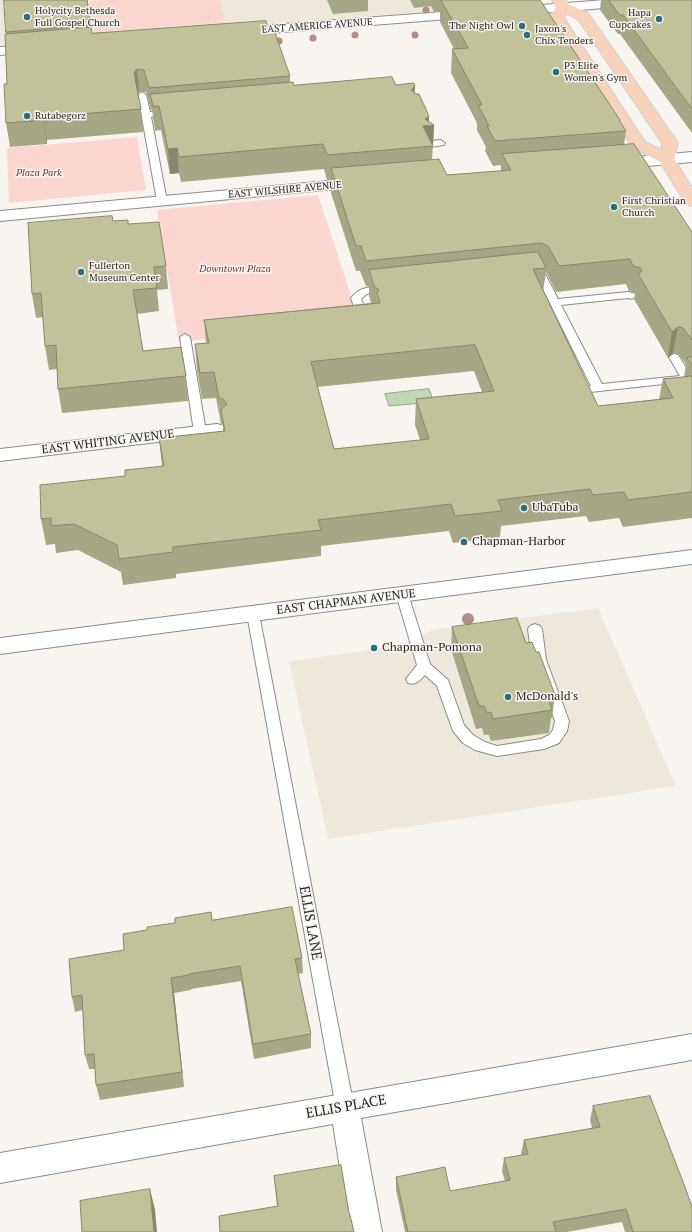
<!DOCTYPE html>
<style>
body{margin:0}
canvas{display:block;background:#f8f5f1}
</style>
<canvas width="692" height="1232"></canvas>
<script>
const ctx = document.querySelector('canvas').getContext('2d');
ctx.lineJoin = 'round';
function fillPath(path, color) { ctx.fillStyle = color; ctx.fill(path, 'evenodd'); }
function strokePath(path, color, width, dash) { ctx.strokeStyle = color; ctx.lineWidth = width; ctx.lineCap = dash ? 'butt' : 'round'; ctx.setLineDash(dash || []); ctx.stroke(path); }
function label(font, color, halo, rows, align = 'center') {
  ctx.font = font + ' "PT Serif",serif'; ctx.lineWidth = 3; ctx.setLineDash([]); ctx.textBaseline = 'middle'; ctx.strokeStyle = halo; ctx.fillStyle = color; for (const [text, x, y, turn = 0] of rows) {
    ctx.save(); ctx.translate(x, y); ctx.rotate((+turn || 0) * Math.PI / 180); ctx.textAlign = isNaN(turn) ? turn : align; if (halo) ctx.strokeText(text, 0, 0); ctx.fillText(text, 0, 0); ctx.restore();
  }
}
fillPath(new Path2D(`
 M0 0H534L536 3 0 45Z
 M598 608 676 786 328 839 289 661 399 646 433 630Z`), '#eee8dc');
fillPath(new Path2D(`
 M103 0H219L226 22 95 32 90 1Z
 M137 137 146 190 9 203 7 148Z
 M318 195 360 323 179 342 157 210Z`), '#fbd5cf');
const water = new Path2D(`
 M429 389 434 402 389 406 385 394Z`);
fillPath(water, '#c0d8b4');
strokePath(water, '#92a389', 1);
const lane = new Path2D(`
 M142 92 146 95 150 112 170 110 174 113 170 116 151 117 167 201 162 204 157 201 138 95Z
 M441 140 445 143 444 145 430 147 426 144 430 141Z
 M533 269 543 270 558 299 628 292 636 294 637 296 632 299 628 298 561 305 602 384 680 376 669 357 674 354 678 355 691 375H692V381L590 392 586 391 584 389 586 387 591 386 536 275 529 274 528 272Z
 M386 286 391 289 390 291 367 294 361 299 365 309 374 315 373 317 369 318 356 313 351 298C360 286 372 287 386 286Z
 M185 334 190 337 206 432 204 435H196L194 432 180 337Z
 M402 590 407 591 408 594 430 664 448 680 464 725 473 735 485 742 497 746 541 739 549 735 553 730 555 721 532 660 528 629 530 626 535 624 540 626 542 629 546 660 569 721 567 731 559 743 544 749 497 756 475 750 463 743 453 731 437 686 425 675C419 681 417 685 408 683L406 679 417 665 396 594 397 591Z
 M253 609 258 611 259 614 354 1108 351 1114 345 1116 339 1114 336 1108 247 614 248 611Z`);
const street = new Path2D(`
 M605 0H660L659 3 654 4 516 15 511 14 509 11 511 8 516 7Z
 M469 10 474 11 476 14 474 17 244 35 239 34 237 31 239 28 244 27Z
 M35 44 40 45 42 48 40 51 0 55V47Z
 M692 152V162L615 169 610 167 607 164 610 161 615 159Z
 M361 178 367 180 369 183 367 186 0 221V211Z
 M217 424 224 426 227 430 224 434 0 461V449Z
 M692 1034V1060L361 1118 382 1232H350L333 1124 0 1183V1153Z`);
const secondary = new Path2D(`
 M692 550V564L0 654V638Z`);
const primary = new Path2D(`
 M552 0H565L568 4 588 13 678 143 674 159 692 188V206L686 204 660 162 634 148 631 145 550 18 556 7ZM566 13 578 19 662 143 661 150 645 142 564 18Z`);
strokePath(lane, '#8d8b87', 2);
strokePath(street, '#8d8b87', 2);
strokePath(secondary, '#8d8b87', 2);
strokePath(primary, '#cfcfcf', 2);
fillPath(lane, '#fff');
fillPath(street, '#fff');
fillPath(secondary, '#fff');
fillPath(primary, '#f7d3bb');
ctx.fillStyle = '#af8d88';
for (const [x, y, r] of [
 [426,10,3.5],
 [355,35,3.5],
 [415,35,3.5],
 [313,38,3.5],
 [279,41,3.5],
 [468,619,6]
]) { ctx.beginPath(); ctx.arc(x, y, r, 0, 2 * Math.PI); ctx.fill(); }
fillPath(new Path2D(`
 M87 0 92 33 268 28 290 76V82L294 85H396L415 93 429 116V122L434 125 432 160 447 175 501 171V165L493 166 485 151 486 147 477 130V123L451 73 452 49H454L440 22V11L434 12 431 6 414 8 410 0H540L620 120V122L626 131 624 145 692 232V518L623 527 619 518 589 522 586 516 501 526 500 537 453 543 449 531 321 546V556L176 574V578L123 585 121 572 78 550 56 553 55 544 46 545 41 519 125 476 162 466 159 438 223 431V424H221L216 398 202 399 197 370 195 344 206 343 204 320 371 303 369 295V286H366L360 271H356L331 193V180H327L324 169 181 182 179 173 170 174 161 130 155 131 152 110H151L146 92H139L138 93 141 109 143 132 47 140V144L10 147 6 123 7 84 6 32ZM546 272 556 292 626 284 629 291 635 293 634 299 668 358 673 353 678 354 686 364 684 377 663 379 659 399 598 406 543 292ZM474 371 482 392 416 399 415 425 420 440 334 449 317 387Z
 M327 0H368V11L333 14Z
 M601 0H692V133L620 34H618L600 10Z
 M113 221 128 224 166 266 168 289 157 290 159 311 137 314 143 351 186 376 188 401 62 413 58 389 57 369 49 370 45 346 43 317 36 318 32 294Z
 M452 627 526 643 536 652 555 695 552 718H551L549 733 491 741 489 735H484L482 728 476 729 451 649Z
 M212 920 302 958 303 973 298 974 311 1034V1048L254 1059 241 981 191 989V990L174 993 184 1087 100 1100 96 1085 95 1069H89L85 1055 83 1010 75 1012 72 997 124 950Z
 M593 1106 692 1232H625L622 1222 567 1232H405L396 1190V1177L450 1191 505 1181 502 1171 504 1158 522 1155 521 1153 524 1140 592 1128 590 1120Z
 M274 1176 349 1213 277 1206Z`), '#a6a784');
fillPath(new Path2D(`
 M137 69 139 92 137 95 134 73Z
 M415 86 414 111 411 90Z
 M429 116V126L434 125 433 146 423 126 425 119Z
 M44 117 47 140V144L44 120Z
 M177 148 179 173 170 174 168 149Z
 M678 327 673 353 668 358 672 332Z
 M171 978 174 993 184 1087 182 1072Z
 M150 1189 155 1210 157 1232H154Z`), '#87886b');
const building = new Path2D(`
 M4 0H87L91 25 6 32Z
 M441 0H540L620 120H619L626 131 495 141 487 126H489L478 105H482L452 49 468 48Z
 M609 0H692V109L623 15H620Z
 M266 21 268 28 273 27 290 76 149 88 144 70 137 69 134 73 141 109 44 117V120L6 123 4 84H7L5 34 91 27 92 33Z
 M392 77 396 85 414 83 415 86 411 90 416 94H419L429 116 425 119 434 125 423 126 433 146 327 155 323 144 179 157 177 148 168 149 159 106H153L150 94 293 82 294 85Z
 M634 144 692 232V340L683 328 678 327 672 332 638 274 642 271 641 268 633 266 630 259 559 266 548 246 541 243 366 261 361 246H356L331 168 439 159 447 175 511 170 502 154Z
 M112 216 113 221 128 220V224L159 222 166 266 154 267 157 288 133 290 143 351 181 347 186 376 58 389 56 345 45 346 41 293 32 294 28 223Z
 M538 252 546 268 533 269 598 406 673 398 663 379 692 376V492L628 500 624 492 593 495 590 489 498 500 502 511 455 516 451 504 318 520 321 530 173 547V552L119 559 117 545 74 524 51 526V518L41 519 40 485 125 476V470L164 466 159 438 225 431 221 410 227 404 223 399 219 398 214 372 200 373 195 344 209 343 204 320 380 303 377 293 379 290 374 286 369 270ZM475 345 494 391 416 399 429 439 334 449 311 362Z
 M692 357V365L687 358Z
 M517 618 526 643 532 642 536 652H539L555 695 547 696 552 710 493 719 491 712 487 713 484 706H479L452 627Z
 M292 907 302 958 295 959 311 1034 253 1044 240 966 189 974V975L171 978 182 1072 96 1085 94 1054 85 1055 82 995 72 997 69 959 124 950 123 934 147 930V927L175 923V918L211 912 212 920Z
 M650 1096 685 1187 692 1207V1232H633L626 1209 553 1222 556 1232H408L396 1177 445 1167 450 1191 510 1180 504 1158 528 1154 524 1140 600 1127 593 1106Z
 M341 1165 349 1213 350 1215 354 1232H220L219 1216 278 1206 274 1176Z
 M150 1189 154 1232H82L80 1201Z`);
fillPath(building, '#c1c299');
strokePath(building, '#87886b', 1);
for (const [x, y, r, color] of [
 [27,17,4,"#296f7e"],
 [659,19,4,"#296f7e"],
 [522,26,4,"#296f7e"],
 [527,35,4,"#296f7e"],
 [556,72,4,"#296f7e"],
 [27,116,4,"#296f7e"],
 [614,207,4,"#296f7e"],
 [81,272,4,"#296f7e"],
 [524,508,4,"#296f7e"],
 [464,542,4,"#296f7e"],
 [374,648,4,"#296f7e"],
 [508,697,4,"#296f7e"]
]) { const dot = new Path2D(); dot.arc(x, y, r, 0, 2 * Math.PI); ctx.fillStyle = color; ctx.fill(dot); strokePath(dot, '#f8f5f1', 1.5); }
label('10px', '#272624', '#f8f5f1', [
 ["Holycity Bethesda",35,11],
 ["Full Gospel Church",35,23],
 ["Hapa",651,13,"right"],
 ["Cupcakes",651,25,"right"],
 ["The Night Owl",514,26,"right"],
 ["Jaxon's",535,29],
 ["Chix Tenders",535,41],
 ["P3 Elite",564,66],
 ["Women's Gym",564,78],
 ["Rutabegorz",35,116],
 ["First Christian",622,201],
 ["Church",622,213],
 ["Fullerton",89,266],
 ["Museum Center",89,278]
], 'left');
label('10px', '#272624', '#f8f5f1', [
 ["EAST AMERIGE AVENUE",317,26,-4],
 ["EAST WILSHIRE AVENUE",285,190,-5]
]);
label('italic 10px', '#733832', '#f8f5f1', [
 ["Plaza Park",39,173],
 ["Downtown Plaza",235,269]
]);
label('12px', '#272624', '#f8f5f1', [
 ["EAST WHITING AVENUE",108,442,-7],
 ["EAST CHAPMAN AVENUE",346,602,-7]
]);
label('12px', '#272624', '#f8f5f1', [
 ["UbaTuba",532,508],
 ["Chapman-Harbor",472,542],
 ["Chapman-Pomona",382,648],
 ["McDonald's",516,697]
], 'left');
label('14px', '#272624', '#f8f5f1', [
 ["ELLIS LANE",310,923,80],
 ["ELLIS PLACE",346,1107,-10]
]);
</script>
